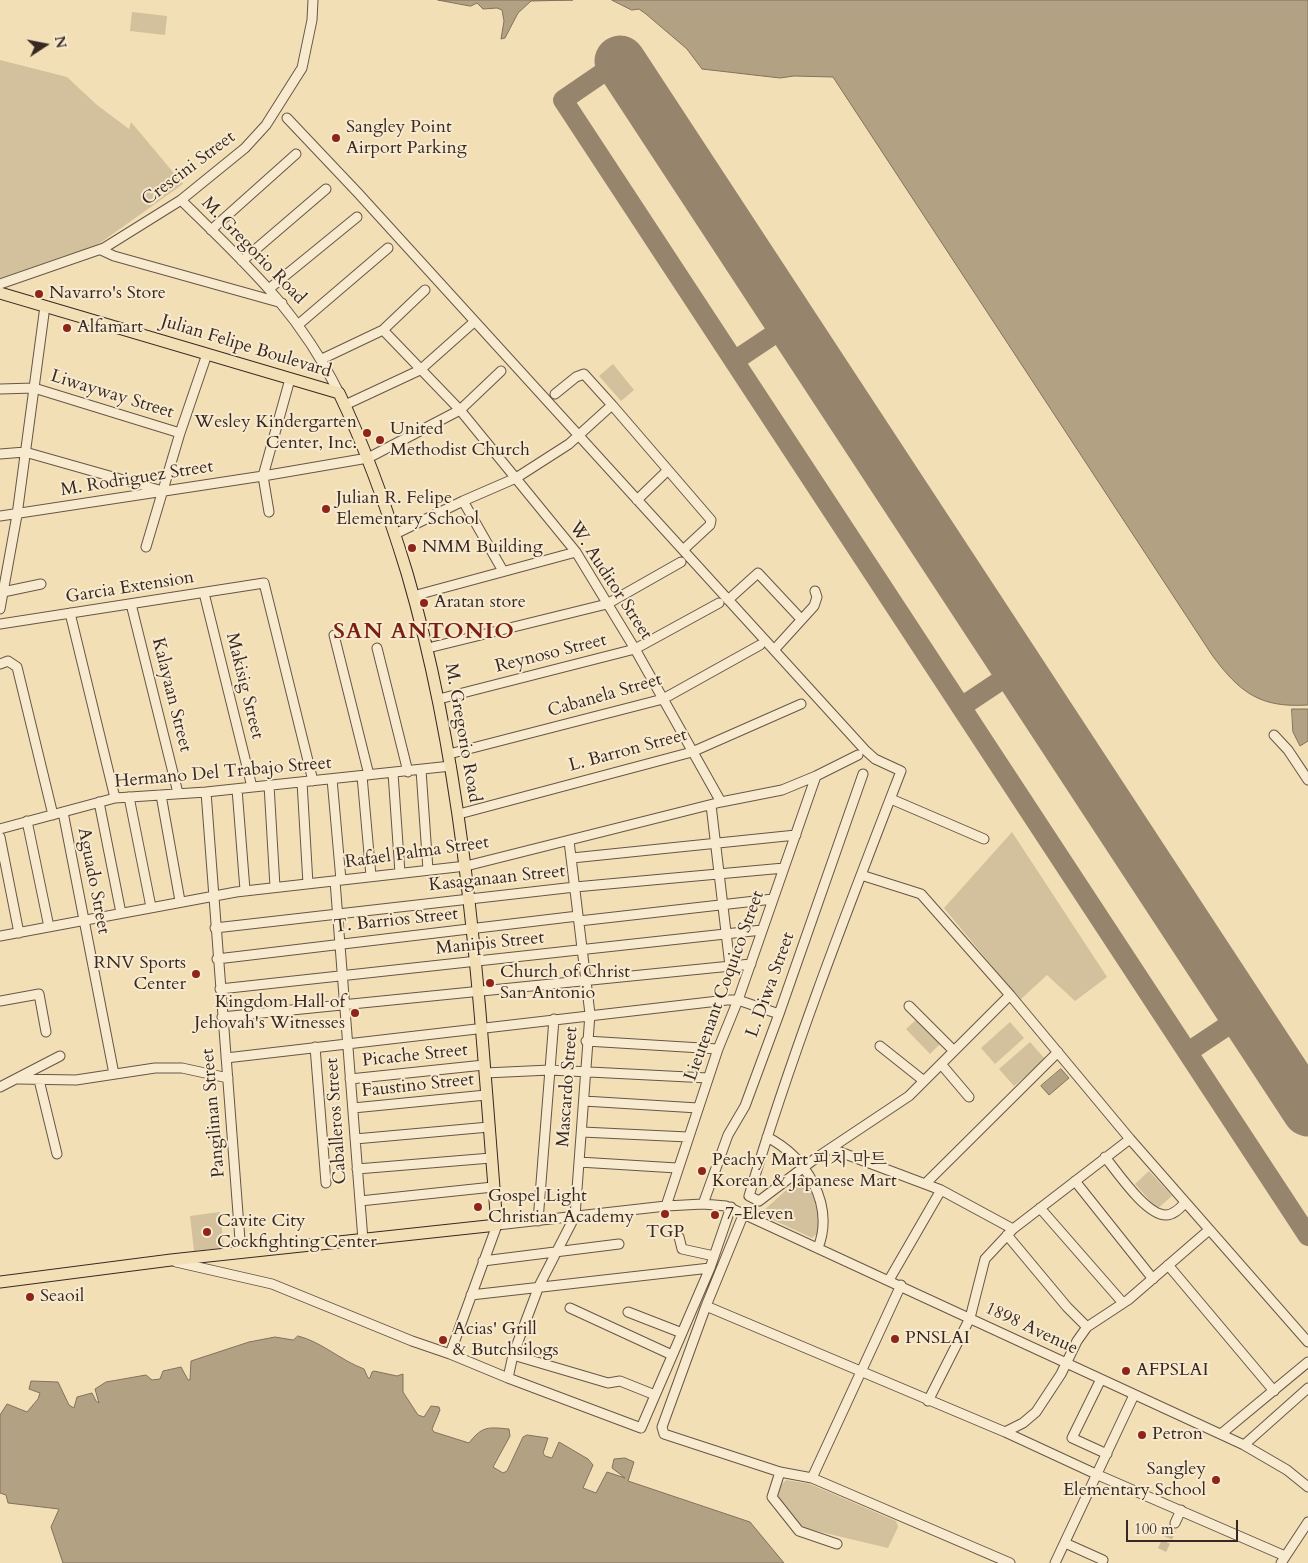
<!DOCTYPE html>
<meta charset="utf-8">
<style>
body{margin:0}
#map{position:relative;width:1308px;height:1563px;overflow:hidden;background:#f3dfb5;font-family:Cardo,serif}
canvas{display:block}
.north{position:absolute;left:20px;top:20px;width:50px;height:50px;-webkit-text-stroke:4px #f7eacf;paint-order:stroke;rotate:79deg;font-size:14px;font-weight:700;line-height:20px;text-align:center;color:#382823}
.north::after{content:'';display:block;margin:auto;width:18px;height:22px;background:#382823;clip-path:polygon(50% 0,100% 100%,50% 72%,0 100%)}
.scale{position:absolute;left:1126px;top:1520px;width:112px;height:22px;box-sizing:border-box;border:2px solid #382823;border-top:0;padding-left:6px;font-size:15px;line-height:18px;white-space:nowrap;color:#382823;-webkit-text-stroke:4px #f7eacf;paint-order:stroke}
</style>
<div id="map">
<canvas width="1308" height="1563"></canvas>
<div class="north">N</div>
<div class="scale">100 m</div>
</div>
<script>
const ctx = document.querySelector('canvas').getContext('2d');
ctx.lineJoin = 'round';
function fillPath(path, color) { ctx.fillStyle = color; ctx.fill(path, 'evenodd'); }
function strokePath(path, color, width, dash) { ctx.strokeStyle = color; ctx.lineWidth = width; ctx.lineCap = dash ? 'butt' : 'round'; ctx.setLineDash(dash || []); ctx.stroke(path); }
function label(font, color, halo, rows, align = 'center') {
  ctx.font = font + ' Cardo,"Noto Serif KR",serif'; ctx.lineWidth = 4; ctx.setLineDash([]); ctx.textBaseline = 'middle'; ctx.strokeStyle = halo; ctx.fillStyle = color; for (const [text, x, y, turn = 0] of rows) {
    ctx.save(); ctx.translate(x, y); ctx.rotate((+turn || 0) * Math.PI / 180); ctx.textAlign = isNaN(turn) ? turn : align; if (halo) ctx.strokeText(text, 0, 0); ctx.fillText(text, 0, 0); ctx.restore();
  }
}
fillPath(new Path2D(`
 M132 12 167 16 165 35 130 31Z
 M0 60 67 77 97 105 129 129 131 122 183 184 93 248 61 257 0 279Z
 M613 364 634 390 621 401 599 376Z
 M1012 832 1107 977 1075 1001 1047 975 1020 1000 944 908Z
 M918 1018 942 1042 930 1054 906 1029Z
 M1010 1022 1024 1038 995 1064 981 1048Z
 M1030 1042 1045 1059 1014 1086 999 1069Z
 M1149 1171 1172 1196 1157 1209 1135 1184Z
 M802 1176C819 1188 819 1215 818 1233L812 1238 763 1215V1211Z
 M220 1212 224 1248 194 1251 190 1216Z
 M786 1480 810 1484 896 1521 898 1527 888 1548 808 1529 797 1524 778 1496 780 1486Z`), '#d3c09c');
const water = new Path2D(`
 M438 0H573L531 1 518 13 505 38 501 39 504 21 502 10 497 8 483 9 477 3 471 6Z
 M612 0H1308V705C1260 708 1240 693 1212 655L833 77 794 76 780 78 702 69 687 49 646 14 639 9 632 10Z
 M1292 709H1308V741L1300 746 1293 732Z
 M1061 1069 1069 1078 1049 1095 1041 1086Z
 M298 1336C322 1342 340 1360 364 1369L368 1378H370L372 1372 374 1371 397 1376 403 1374V1392L418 1415 424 1417 431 1406 439 1407 440 1410 432 1429 434 1432 469 1443C482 1426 488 1427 509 1429L510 1436 493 1467 503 1473 507 1471 523 1437 527 1435 548 1438 543 1453 545 1456 552 1458 559 1442 588 1459 593 1465 583 1488 596 1493 607 1472 625 1478 612 1468 614 1459 625 1458 634 1462 628 1481 750 1522 784 1563H63L51 1527 59 1509 8 1503 6 1495 0 1493V1415L7 1404 27 1412 38 1399 40 1393 29 1389 31 1381 58 1382 69 1405 74 1408 77 1397 92 1393 96 1401 99 1403 95 1389 106 1382 146 1375 152 1380 160 1379 163 1371 181 1367 188 1380H190L191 1361 249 1342 275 1337 293 1340Z`);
fillPath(water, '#b3a183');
strokePath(water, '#82715d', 1);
strokePath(new Path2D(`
 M620 61 563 100 1308 1236
 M734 361 791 323
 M961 707 1018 669
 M1188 1052 1245 1014`), '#96846c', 20);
strokePath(new Path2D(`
 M620 61 1308 1111`), '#96846c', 51);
strokePath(new Path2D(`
 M1162 1550 1175 1523`), '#ceba98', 9, [9, 4.5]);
const minor = new Path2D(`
 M287 118 358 193 865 750 875 759 901 771C847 911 792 1052 749 1196L759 1201 816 1158 909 1096 1010 995
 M181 200C245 263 298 310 339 393
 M211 230 296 154
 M101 250 114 256 282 303
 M242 261 326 189
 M0 284 104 248 181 200 245 148 266 125 302 68 312 20 313 0
 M270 288 357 217
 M299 324 388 248
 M383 330 460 410 576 552 635 649 721 802
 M322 359 383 330 425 290
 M0 389 34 388 180 433
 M555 394 576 377 584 374 612 405
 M345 405 420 370 474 322
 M0 454 25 452 159 490
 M637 500 668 470 711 520 710 525 683 550
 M463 501 503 571
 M269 512 263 476 290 379
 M0 516 263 476 368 458 460 410 501 371
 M395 534 463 501 516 478 569 444 612 405 668 470
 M146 547 180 433 207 354
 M3 592 41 584
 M204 593 252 787
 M413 596 576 552
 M728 600 758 573 801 619
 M131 604 178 793
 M0 609 17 515 45 306
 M70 613 115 798
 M0 624 264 583 313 781
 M334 635 369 775
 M377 648 408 772
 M428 648 607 604 681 562
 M774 650 814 606 817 597 815 591
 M0 664 8 661 17 667 53 815
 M439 699 635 649 719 603
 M1274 735 1288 750 1308 780
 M449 754 663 699 760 645
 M421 770 428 870
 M393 773 400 873
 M362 776 371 876
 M332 779 341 880
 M302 782 308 884
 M269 785 275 887
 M237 789 245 890
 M206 792 241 1253
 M161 795 180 901
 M129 797 151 907
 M891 799 984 839
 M99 802 121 913
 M711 805 730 966
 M63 812 114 1074
 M459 814 692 752 801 704
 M27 821 49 927
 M0 829 115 798 206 792 451 766
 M0 837 19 933
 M572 858 796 835
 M861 875 921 894 1010 995 1130 1139 1308 1342
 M335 881 363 1240
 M579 921 773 899
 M215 928 575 887 784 868
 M0 936 236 892 466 866 721 802 782 790 816 776 858 755
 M217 959 578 916
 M220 989 762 930
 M0 1001 39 994 46 1032
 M909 1006 954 1051
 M222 1017 751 964
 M586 1041 718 1049
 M880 1046 924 1081
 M315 1047 326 1183
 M226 1058 727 1000H738L779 1014
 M941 1064 969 1097
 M485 1073 550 1070 708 1078
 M18 1079 76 1080 155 1068H182L228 1078
 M350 1079 484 1065
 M39 1080 57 1154
 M0 1087 60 1056
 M584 1101 698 1108
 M353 1108 486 1095
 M582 1132 688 1137
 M767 1137C806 1157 835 1204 818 1248
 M355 1139 489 1127
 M832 1149 941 1190 1013 1229
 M1105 1157C1118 1173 1146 1215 1166 1215 1174 1215 1180 1208 1185 1203
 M579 1162 677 1168
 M357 1169 491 1158
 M1075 1181 1153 1279
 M925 1184 1058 1052
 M360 1201 493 1187
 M703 1204 728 1135 745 1106 779 1014 863 774
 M666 1206 718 1049 738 1000 816 776
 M1040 1208 1123 1303
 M744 1213 706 1306 662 1427 664 1434 780 1472 812 1478 1010 1563
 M538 1221 554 1019
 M1007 1235 1067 1307 1087 1327
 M679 1237 682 1249 714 1256
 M483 1261 619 1244
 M176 1262 272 1284 412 1341 450 1354 508 1378 641 1428 710 1268 731 1207
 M1168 1265 1274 1391
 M889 1280 941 1190
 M471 1295 710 1268
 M706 1306 1005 1432 1098 1475 1285 1556
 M570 1308 672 1355
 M628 1312 682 1333
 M450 1354 497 1225 666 1206 703 1204 726 1206 1244 1445 1287 1470 1308 1487
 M513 1355 608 1383 620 1381 655 1395
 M508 1378 513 1355 539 1286 575 1216 590 1014 569 841
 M1101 1379 1072 1438 1107 1454
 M928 1401 970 1318 985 1259 1013 1229 1130 1139
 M1005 1432 1023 1423 1036 1412 1061 1374 1077 1341 1087 1327 1128 1300 1209 1230
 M1221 1434 1308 1362
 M1244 1445 1308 1388
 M780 1472 772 1497 799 1531 837 1544
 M812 1478 901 1285
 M1175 1523 1181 1510
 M1065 1543 1103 1560
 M1055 1563 1134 1395
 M1281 1563 1308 1522`);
const major = new Path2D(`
 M0 293 339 393C367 451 388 511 407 573 469 785 479 1006 497 1225L171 1260 0 1282`);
strokePath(minor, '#675648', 11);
strokePath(major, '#382823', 13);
strokePath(minor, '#f7eacf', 9);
strokePath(major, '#f3dfb5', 11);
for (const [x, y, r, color] of [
 [336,138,5,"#8f2418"],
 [39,294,5,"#8f2418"],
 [67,328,5,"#8f2418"],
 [367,433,5,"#8f2418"],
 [380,440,5,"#8f2418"],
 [326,509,5,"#8f2418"],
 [412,548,5,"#8f2418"],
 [424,603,5,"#8f2418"],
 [196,974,5,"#8f2418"],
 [490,983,5,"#8f2418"],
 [355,1013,5,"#8f2418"],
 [702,1171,5,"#8f2418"],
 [478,1207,5,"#8f2418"],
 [665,1214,5,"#8f2418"],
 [715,1215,5,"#8f2418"],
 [207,1232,5,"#8f2418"],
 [30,1297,5,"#8f2418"],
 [895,1339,5,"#8f2418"],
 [443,1340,5,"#8f2418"],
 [1126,1371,5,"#8f2418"],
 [1142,1435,5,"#8f2418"],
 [1216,1480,5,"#8f2418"]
]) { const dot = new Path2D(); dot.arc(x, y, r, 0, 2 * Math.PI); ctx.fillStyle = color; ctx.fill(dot); strokePath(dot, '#f7eacf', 2); }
label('18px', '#382823', '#f7eacf', [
 ["Sangley Point",346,128],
 ["Airport Parking",346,149],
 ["Navarro's Store",49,294],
 ["Alfamart",77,328],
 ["Wesley Kindergarten",357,423,"right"],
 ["Center, Inc.",357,444,"right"],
 ["United",390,430],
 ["Methodist Church",390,451],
 ["Julian R. Felipe",336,499],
 ["Elementary School",336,520],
 ["NMM Building",422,548],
 ["Aratan store",434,603],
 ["RNV Sports",186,964,"right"],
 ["Center",186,985,"right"],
 ["Church of Christ",500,973],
 ["San Antonio",500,994],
 ["Kingdom Hall of",345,1003,"right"],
 ["Jehovah's Witnesses",345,1024,"right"],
 ["Peachy Mart 피치 마트",712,1161],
 ["Korean & Japanese Mart",712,1182],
 ["Gospel Light",488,1197],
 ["Christian Academy",488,1218],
 ["7-Eleven",725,1215],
 ["Cavite City",217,1222],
 ["Cockfighting Center",217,1243],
 ["TGP",665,1233,"center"],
 ["Seaoil",40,1297],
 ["Acias' Grill",453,1330],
 ["& Butchsilogs",453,1351],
 ["PNSLAI",905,1339],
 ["AFPSLAI",1136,1371],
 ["Petron",1152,1435],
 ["Sangley",1206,1470,"right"],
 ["Elementary School",1206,1491,"right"]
], 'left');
label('18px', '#382823', '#f7eacf', [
 ["Crescini Street",189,169,-37],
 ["M. Gregorio Road",253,251,46],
 ["Julian Felipe Boulevard",246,347,17],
 ["Liwayway Street",112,395,17],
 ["M. Rodriguez Street",137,479,-9],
 ["W. Auditor Street",610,581,57],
 ["Garcia Extension",130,588,-9],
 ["Reynoso Street",551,654,-14],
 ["Makisig Street",244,686,76],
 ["Kalayaan Street",171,695,76],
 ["Cabanela Street",605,696,-16],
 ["M. Gregorio Road",462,733,80],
 ["L. Barron Street",628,751,-15],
 ["Hermano Del Trabajo Street",223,773,-5],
 ["Rafael Palma Street",417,853,-8],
 ["Kasaganaan Street",497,879,-6],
 ["Aguado Street",93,881,79],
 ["T. Barrios Street",396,921,-6],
 ["Manipis Street",490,944,-6],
 ["L. Diwa Street",771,985,-70],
 ["Lieutenant Coquico Street",725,986,-70],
 ["Picache Street",415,1056,-6],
 ["Faustino Street",418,1086,-6],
 ["Mascardo Street",568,1087,-86],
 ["Pangilinan Street",214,1113,-95],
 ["Caballeros Street",337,1121,-94],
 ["1898 Avenue",1031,1329,25]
]);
ctx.letterSpacing = '1px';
label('bold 22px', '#7a1f14', '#f7eacf', [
 ["SAN ANTONIO",424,633]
]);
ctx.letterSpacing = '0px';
</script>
